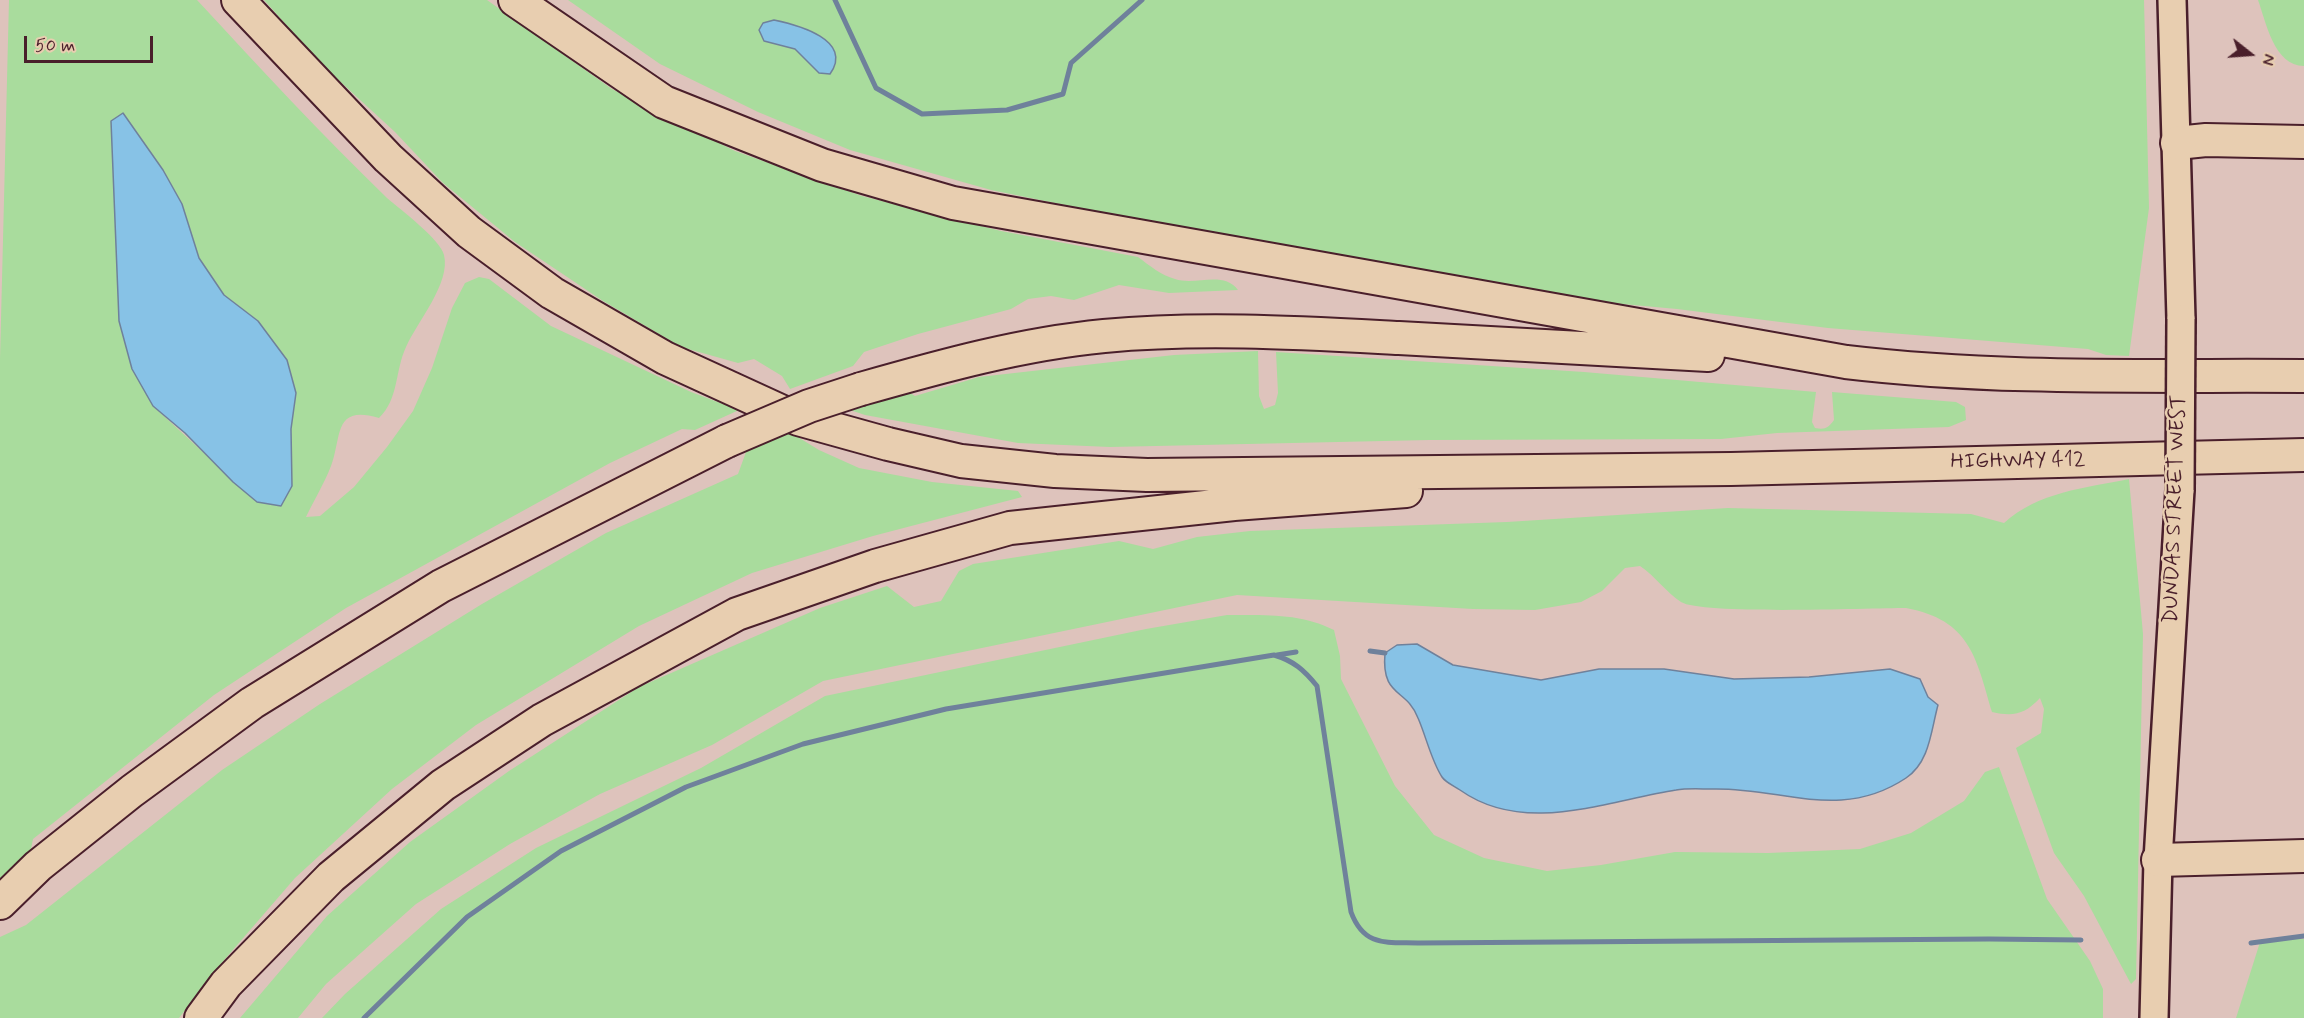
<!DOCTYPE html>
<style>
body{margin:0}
#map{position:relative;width:2304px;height:1018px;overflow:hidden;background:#dec3bc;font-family:Mynerve,sans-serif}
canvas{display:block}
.north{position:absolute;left:2220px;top:24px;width:60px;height:60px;-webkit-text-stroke:4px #e8ceb0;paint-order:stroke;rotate:107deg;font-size:16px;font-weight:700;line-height:24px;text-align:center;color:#4a1f2b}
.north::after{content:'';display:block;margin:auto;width:21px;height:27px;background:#4a1f2b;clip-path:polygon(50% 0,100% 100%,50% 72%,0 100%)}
.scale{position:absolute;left:24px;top:36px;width:129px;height:27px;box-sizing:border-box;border:3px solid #4a1f2b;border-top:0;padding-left:8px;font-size:18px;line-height:21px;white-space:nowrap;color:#4a1f2b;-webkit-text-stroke:4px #e8ceb0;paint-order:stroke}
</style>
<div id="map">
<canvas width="2304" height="1018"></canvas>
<div class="north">N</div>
<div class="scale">50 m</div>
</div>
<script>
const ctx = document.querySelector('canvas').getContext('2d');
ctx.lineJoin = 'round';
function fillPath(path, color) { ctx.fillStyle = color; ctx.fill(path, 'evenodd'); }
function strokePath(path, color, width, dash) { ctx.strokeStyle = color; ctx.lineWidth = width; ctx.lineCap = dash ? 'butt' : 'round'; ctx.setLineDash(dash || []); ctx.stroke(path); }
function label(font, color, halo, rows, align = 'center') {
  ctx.font = font + ' Mynerve,sans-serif'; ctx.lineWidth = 5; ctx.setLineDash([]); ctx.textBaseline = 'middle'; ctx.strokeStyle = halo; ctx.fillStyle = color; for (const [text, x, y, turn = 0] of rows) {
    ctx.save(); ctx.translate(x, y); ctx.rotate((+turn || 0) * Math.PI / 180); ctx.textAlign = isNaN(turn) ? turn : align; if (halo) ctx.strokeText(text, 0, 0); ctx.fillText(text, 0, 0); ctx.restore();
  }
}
fillPath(new Path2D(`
 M9 0H197C259 67 321 134 387 198 401 210 441 240 444 255 451 283 417 322 406 347 395 370 399 399 379 418 333 404 342 437 331 466 324 484 314 500 306 517L320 516 354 487 387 447 413 411 432 368 452 308 465 283 479 277 489 279 551 326 691 392 739 410 695 430 682 429 610 463 346 608 214 695 33 839 30 854 0 883V359ZM123 113 163 170 182 204 199 258 224 295 258 321 296 393 291 429 292 486 257 502 153 406Z
 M264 0H487L612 89 735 151 862 196 1001 231 1138 257C1150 266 1161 275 1175 279 1196 286 1223 270 1238 290L1169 293 1119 285 1074 300 1051 296 1028 299 1011 309 918 334 864 352 853 366 790 389 782 376 754 359 738 363 681 347 603 301 515 242 443 183 395 132 321 64Z
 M568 0H2144L2149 208 2129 356 2106 355 2088 349 1828 328 1677 309 1567 299 1359 265 991 190 850 150 758 112 660 64Z
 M2258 0H2304V66C2274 66 2266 22 2258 0Z
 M1258 351 1259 396 1264 409 1275 405 1278 393 1276 352 1584 372 1816 392 1812 422 1815 428C1825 430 1828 428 1834 420L1832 392 1956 402 1965 407 1966 420 1949 427 1777 433 1721 439 1429 440 1110 447 1018 443 865 415 844 408 903 389 915 396 979 377 1174 355Z
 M788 431 819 450 859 468 932 482 1018 491 1022 497 873 536 752 573 639 626 476 725 392 789 295 878 219 966 179 1018H0V937L26 925 222 770 320 704 482 604 606 533 738 474 746 452Z
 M2129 479 2143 634 2136 979 2131 984 2084 896 2054 853 2016 748 2041 733 2044 709 2040 698C2025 714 2014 717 1992 712 1976 657 1970 620 1906 608 1870 608 1702 615 1681 602 1667 593 1655 576 1640 566L1625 568 1602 591 1581 602 1535 610 1473 609 1237 595 823 681 712 745 600 794 510 844 416 904 326 984 298 1018H240L327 916 410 842 509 771 639 687 820 608 887 586 914 607 941 601 959 571 973 564 1119 541 1153 549 1197 537 1250 531 1507 522 1728 508 1971 514 2004 523C2038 492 2085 488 2129 479Z
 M1227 615C1264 615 1301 613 1334 630L1340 656 1341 679 1395 786 1434 835 1484 858 1547 871 1601 865 1675 852 1768 853 1860 849 1911 833 1964 801 1985 772 1999 767 2047 899 2090 961 2103 989V1018H322L345 994 441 909 536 848 701 768 825 696 1146 629Z
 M2261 939H2304V1018H2236Z`), '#a9dc9d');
const water = new Path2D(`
 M774 20C798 25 854 40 830 74L819 73 795 49 764 41 759 30 763 23Z
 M123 113 163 170 182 204 199 258 224 295 258 321 287 360 296 393 291 429 292 486 281 506 257 502 233 482 185 433 153 406 132 369 119 321 111 121Z
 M1417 644 1453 665 1541 680 1599 669H1664L1734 679 1809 677 1890 669 1920 679 1928 697 1938 705C1931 730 1930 762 1906 778 1840 822 1782 787 1712 789 1700 789 1687 788 1676 790 1606 801 1525 836 1460 790 1454 786 1445 782 1442 777 1431 760 1426 736 1418 718 1407 688 1381 698 1385 653L1397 645Z`);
fillPath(water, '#87c2e6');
strokePath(water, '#6f819b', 1.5);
strokePath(new Path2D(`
 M835 0 876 88 922 114 1007 110 1063 94 1071 63 1142 0
 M1370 651 1385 653
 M1277 655 1296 652
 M2251 943 2304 936
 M364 1018 467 917 561 851 686 787 803 744 946 709 1274 655C1294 661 1304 670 1317 686L1351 912C1364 947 1386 942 1418 943L1989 939 2081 940`), '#6f819b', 5);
const major = new Path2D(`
 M2172 0 2181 319
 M2154 1018 2158 860 2180 490`);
const highway = new Path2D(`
 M238 0 388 158 469 232 552 293 665 358 798 419 888 444 961 461 1055 471 1147 475 1731 469 2304 455
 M515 0 664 102 822 165 953 203 1846 362C1998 380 2151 375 2304 376
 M2177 143 2206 140 2304 142
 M861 389C942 366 1021 344 1104 336 1202 327 1302 333 1399 338 1502 344 1605 350 1708 355
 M2158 860 2304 856
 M0 903 38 866 132 791 252 703 441 586 727 441
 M201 1018 226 984 331 877 443 785 542 720 737 614 875 566 1010 528 1234 504 1406 491`);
strokePath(major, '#4a1f2b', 32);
strokePath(highway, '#4a1f2b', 36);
strokePath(major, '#e8ceb0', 27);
strokePath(highway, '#e8ceb0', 32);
const majorBridge = new Path2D(`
 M2180 490 2181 319`);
const highwayBridge = new Path2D(`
 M727 441 809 406 861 389`);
strokePath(majorBridge, '#4a1f2b', 32, []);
strokePath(highwayBridge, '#4a1f2b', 36, []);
strokePath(majorBridge, '#e8ceb0', 27);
strokePath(highwayBridge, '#e8ceb0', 32);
label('21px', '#4a1f2b', '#e8ceb0', [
 ["HIGHWAY 412",2018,462,-1],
 ["DUNDAS STREET WEST",2176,509,-88]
]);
</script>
